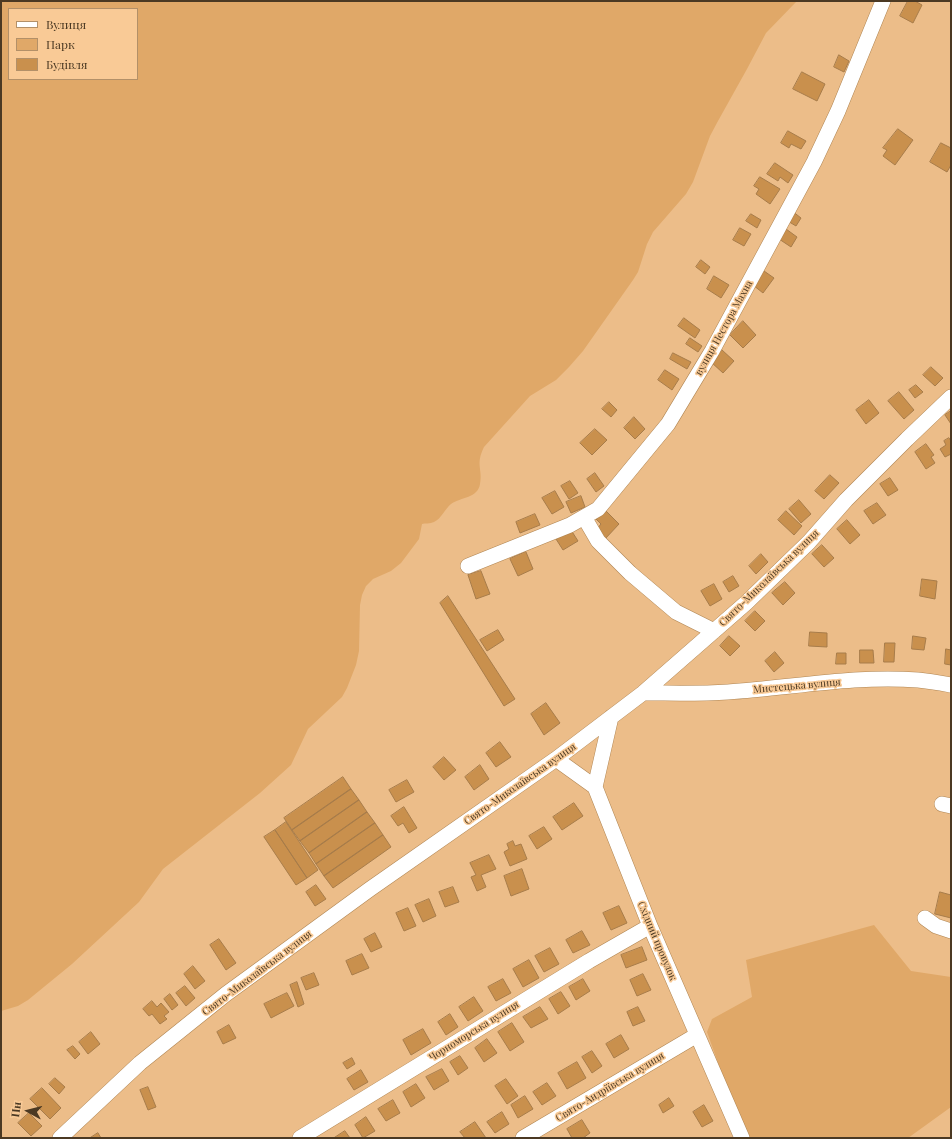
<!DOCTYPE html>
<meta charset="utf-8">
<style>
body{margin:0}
#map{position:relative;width:952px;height:1139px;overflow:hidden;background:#ecbd89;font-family:"Playfair Display",serif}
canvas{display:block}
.frame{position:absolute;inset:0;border:2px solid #4b3923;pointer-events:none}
.legend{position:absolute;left:8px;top:8px;width:130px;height:72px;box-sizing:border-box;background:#f9ca96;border:1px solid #b39068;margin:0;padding:5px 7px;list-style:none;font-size:12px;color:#4b3923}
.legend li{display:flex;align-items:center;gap:8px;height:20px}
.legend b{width:20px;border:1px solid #b39068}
.north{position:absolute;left:8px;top:1091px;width:40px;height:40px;-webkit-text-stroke:3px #f9ca96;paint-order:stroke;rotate:277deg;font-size:11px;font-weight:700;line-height:16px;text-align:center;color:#4b3923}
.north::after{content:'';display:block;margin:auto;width:14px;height:18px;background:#4b3923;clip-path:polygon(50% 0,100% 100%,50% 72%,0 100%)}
</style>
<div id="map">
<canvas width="952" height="1139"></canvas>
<div class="frame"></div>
<ul class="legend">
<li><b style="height:5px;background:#fff"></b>Вулиця</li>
<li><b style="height:11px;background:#e0a868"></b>Парк</li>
<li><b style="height:11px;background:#c9904d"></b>Будівля</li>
</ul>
<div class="north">Пн</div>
</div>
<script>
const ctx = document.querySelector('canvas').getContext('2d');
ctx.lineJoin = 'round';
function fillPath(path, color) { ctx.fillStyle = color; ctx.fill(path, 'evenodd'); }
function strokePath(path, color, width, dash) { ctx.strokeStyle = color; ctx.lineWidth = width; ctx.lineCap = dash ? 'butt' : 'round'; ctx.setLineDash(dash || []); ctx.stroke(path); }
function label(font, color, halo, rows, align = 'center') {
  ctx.font = font + ' "Playfair Display",serif'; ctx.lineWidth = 3; ctx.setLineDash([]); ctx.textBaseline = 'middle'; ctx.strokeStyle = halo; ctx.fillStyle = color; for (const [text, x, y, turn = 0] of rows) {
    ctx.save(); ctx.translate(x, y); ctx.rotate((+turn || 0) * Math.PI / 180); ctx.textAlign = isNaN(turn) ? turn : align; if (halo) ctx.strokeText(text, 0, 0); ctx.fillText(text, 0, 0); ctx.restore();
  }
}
fillPath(new Path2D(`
 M1 1H797L766 33 747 69 718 121 710 136 693 182 686 194 653 232 647 244 638 272 633 280 583 351 569 367 556 380 530 396 484 447C475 465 483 469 480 484 478 498 461 497 451 504 445 509 441 519 434 522 430 524 425 523 422 524L419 539 401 563 391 571 373 579 366 586 362 595 360 605 359 651 356 665 347 688 342 697 308 729 291 765 260 793 163 869 139 902 72 964 28 1000 18 1006 1 1011ZM9 9H137V79H9Z
 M874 925 911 971 951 977V1107L908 1138H745L707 1032 712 1019 752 997 746 960Z`), '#e0a868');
const building = new Path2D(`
 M908 1H915L922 5 913 23 900 16Z
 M839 55 849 61 844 72 834 67Z
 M802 72 825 84 817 101 793 89Z
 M898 129 913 140 895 165 883 156 887 150 883 148Z
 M788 131 806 141 801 149 791 144 789 148 781 143Z
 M941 143 951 148V165L947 172 930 162Z
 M775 163 793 175 788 183 780 177 778 181 767 174Z
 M760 177 780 189 770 204 756 194 759 189 754 186Z
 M792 211 801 218 796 226 786 220Z
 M751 214 761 220 757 228 746 221Z
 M740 228 751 234 744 246 733 240Z
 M786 229 797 237 791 247 779 239Z
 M701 260 710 267 705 274 696 267Z
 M764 271 774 278 763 293 753 285Z
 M714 276 729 285 721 298 707 289Z
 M684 318 700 330 695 338 678 326Z
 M743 321 756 335 743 348 730 335Z
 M690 338 702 346 698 352 686 344Z
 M722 350 734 361 723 373 711 362Z
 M673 353 691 362 687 369 670 359Z
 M931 367 943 378 935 386 923 375Z
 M665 370 679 379 672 390 658 380Z
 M916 385 923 392 915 398 909 390Z
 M899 392 914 410 904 419 888 401Z
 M869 400 879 413 866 424 856 410Z
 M609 402 617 410 611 417 602 409Z
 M951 411V424L945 415Z
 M634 417 645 429 635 439 624 428Z
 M595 429 607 440 592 455 580 443Z
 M949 438 951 441V454L945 457 940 449 946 445 944 441Z
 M926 444 934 455 931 457 935 463 926 469 915 452Z
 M595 473 604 486 596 492 587 479Z
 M830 475 839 483 824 499 815 491Z
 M890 478 898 490 888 496 880 484Z
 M570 481 578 493 569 499 561 486Z
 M555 491 564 507 552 514 542 498Z
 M581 496 585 507 571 513 566 502Z
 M799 500 811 514 801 523 789 509Z
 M877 503 886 515 873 524 864 511Z
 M603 508 619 524 605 539 596 530 601 524 594 517Z
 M786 511 802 526 794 535 778 520Z
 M535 514 540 525 520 533 516 522Z
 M847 520 860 535 850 544 837 529Z
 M571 530 578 541 563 550 556 539Z
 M822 545 834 558 824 567 812 554Z
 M526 552 533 569 518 576 510 559Z
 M761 554 768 562 756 574 749 566Z
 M481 571 490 594 476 599 468 575Z
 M733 576 739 586 729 592 723 582Z
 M922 579 937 581 935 599 920 596Z
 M785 582 795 593 783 605 772 593Z
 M714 584 722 599 710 606 701 591Z
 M448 596 515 699 504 706 440 603Z
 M755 611 765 621 755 631 745 621Z
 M498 630 504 640 487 651 480 640Z
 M810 632 827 633V647L809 646Z
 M729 636 740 646 730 656 720 646Z
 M913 636 926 638 924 650 912 649Z
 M885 643H895L894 662H884Z
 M946 649 951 650V665L945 664Z
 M860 650H873L874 663H860Z
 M775 652 784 663 774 672 765 661Z
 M837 653H846V664H836Z
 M546 703 560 723 544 735 531 714Z
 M500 742 511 757 496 767 486 753Z
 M444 757 456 770 444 780 433 767Z
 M480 765 489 779 474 790 465 777Z
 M343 777 351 789 292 830 284 818Z
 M407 780 414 792 396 802 389 790Z
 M351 789 359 800 300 841 292 830Z
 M359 800 367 812 309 853 300 841Z
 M574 803 583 816 562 830 553 817Z
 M404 807 417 828 409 833 403 823 398 826 391 816Z
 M367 812 375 823 316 864 309 853Z
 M286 822 318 870 307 878 275 830Z
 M375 823 383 835 324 876 316 864Z
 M544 827 552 839 537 849 529 836Z
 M275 830 307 878 296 885 264 837Z
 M383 835 391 847 333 888 324 876Z
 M513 841 515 846 521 844 527 859 510 866 504 852 509 849 507 844Z
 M489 855 496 869 481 875 486 887 477 891 471 877 476 875 470 863Z
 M522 869 529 889 511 896 504 876Z
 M316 885 326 899 315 906 306 892Z
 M453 887 459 902 445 907 439 892Z
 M940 892 951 895V918L935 914Z
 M429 899 436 916 423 922 415 905Z
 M619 906 627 923 611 930 603 913Z
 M408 908 416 926 404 931 396 913Z
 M582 931 590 945 573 953 566 940Z
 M375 933 382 947 371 952 364 939Z
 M219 939 236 963 226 970 210 945Z
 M642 947 647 960 626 968 621 955Z
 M550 948 559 964 544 972 535 956Z
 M362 954 369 968 352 975 346 961Z
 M529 960 539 978 523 987 513 969Z
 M193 966 205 981 195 989 184 974Z
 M314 973 319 985 306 990 301 978Z
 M643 974 651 990 637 996 630 980Z
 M503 979 511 993 496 1001 488 987Z
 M583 979 590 991 576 1000 569 987Z
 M297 982 304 1004 298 1007 290 985Z
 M185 986 195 998 186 1006 176 993Z
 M561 992 570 1006 558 1014 549 999Z
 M287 993 294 1006 271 1018 264 1004Z
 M170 994 178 1005 172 1010 164 999Z
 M474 997 483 1011 468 1021 459 1007Z
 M152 1001 157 1007 161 1003 169 1012 164 1016 167 1019 160 1024 152 1014 149 1016 143 1009Z
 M540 1007 548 1019 531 1028 523 1017Z
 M638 1007 645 1021 633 1026 627 1012Z
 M450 1014 458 1027 446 1035 438 1022Z
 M512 1023 524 1042 510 1051 498 1032Z
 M229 1025 236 1038 223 1044 217 1032Z
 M423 1029 431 1043 411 1055 403 1040Z
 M91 1032 100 1044 88 1054 79 1042Z
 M621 1035 629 1049 614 1058 606 1044Z
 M487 1039 497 1053 484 1062 475 1048Z
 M73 1046 80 1054 75 1059 67 1050Z
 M592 1051 602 1066 592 1073 582 1057Z
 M460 1056 468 1068 458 1075 450 1062Z
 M352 1058 355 1064 347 1069 343 1063Z
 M577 1062 586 1078 567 1089 558 1073Z
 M442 1069 449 1081 434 1090 426 1077Z
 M361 1070 368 1082 354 1090 347 1079Z
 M55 1078 65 1087 59 1094 49 1084Z
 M506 1079 518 1096 507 1104 495 1086Z
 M547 1083 556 1096 542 1105 533 1092Z
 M416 1084 425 1098 411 1107 403 1092Z
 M148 1087 156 1107 148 1110 140 1090Z
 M42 1088 61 1108 50 1119 30 1099Z
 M525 1096 533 1109 518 1118 511 1105Z
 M669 1098 674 1106 663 1113 659 1105Z
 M393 1100 400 1113 386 1121 378 1109Z
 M704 1105 713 1121 702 1127 693 1112Z
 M502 1112 509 1124 495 1133 487 1122Z
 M29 1113 42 1126 31 1136 18 1123Z
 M366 1117 375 1131 363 1138 355 1125Z
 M582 1120 590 1133 583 1138H572L567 1129Z
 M475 1122 486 1138H465L460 1132Z
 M345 1131 350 1138H334Z
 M98 1133 101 1138H90Z`);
fillPath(building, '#c9904d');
strokePath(building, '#a77c4a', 1);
const minor = new Path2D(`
 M584 517 598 541 630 573 676 612 714 631
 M468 566 570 525 598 509 668 424 712 351 814 162 838 111 883 1
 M643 693C671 693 699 694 728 692 791 688 854 675 918 680 929 681 940 683 951 685
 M556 759 595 787 650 926 742 1138
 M595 787 611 717
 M942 804 951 806
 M925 918 936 926 951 931
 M60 1138 140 1063 226 994 370 889 556 759 643 693 746 603 809 542 846 500 907 439 951 397
 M300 1138 589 961 650 926
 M523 1138 697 1035`);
strokePath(minor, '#b08552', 16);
strokePath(minor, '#fff', 15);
label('10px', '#4b3923', '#f9ca96', [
 ["вулиця Нестора Махна",724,328,-61],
 ["Свято-Миколаївська вулиця",769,578,-44],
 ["Мистецька вулиця",797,686,-5],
 ["Свято-Миколаївська вулиця",520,784,-35],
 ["Східний провулок",657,941,67],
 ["Свято-Миколаївська вулиця",257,973,-37],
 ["Чорноморська вулиця",474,1031,-32],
 ["Свято-Андріївська вулиця",610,1087,-31]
]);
</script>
